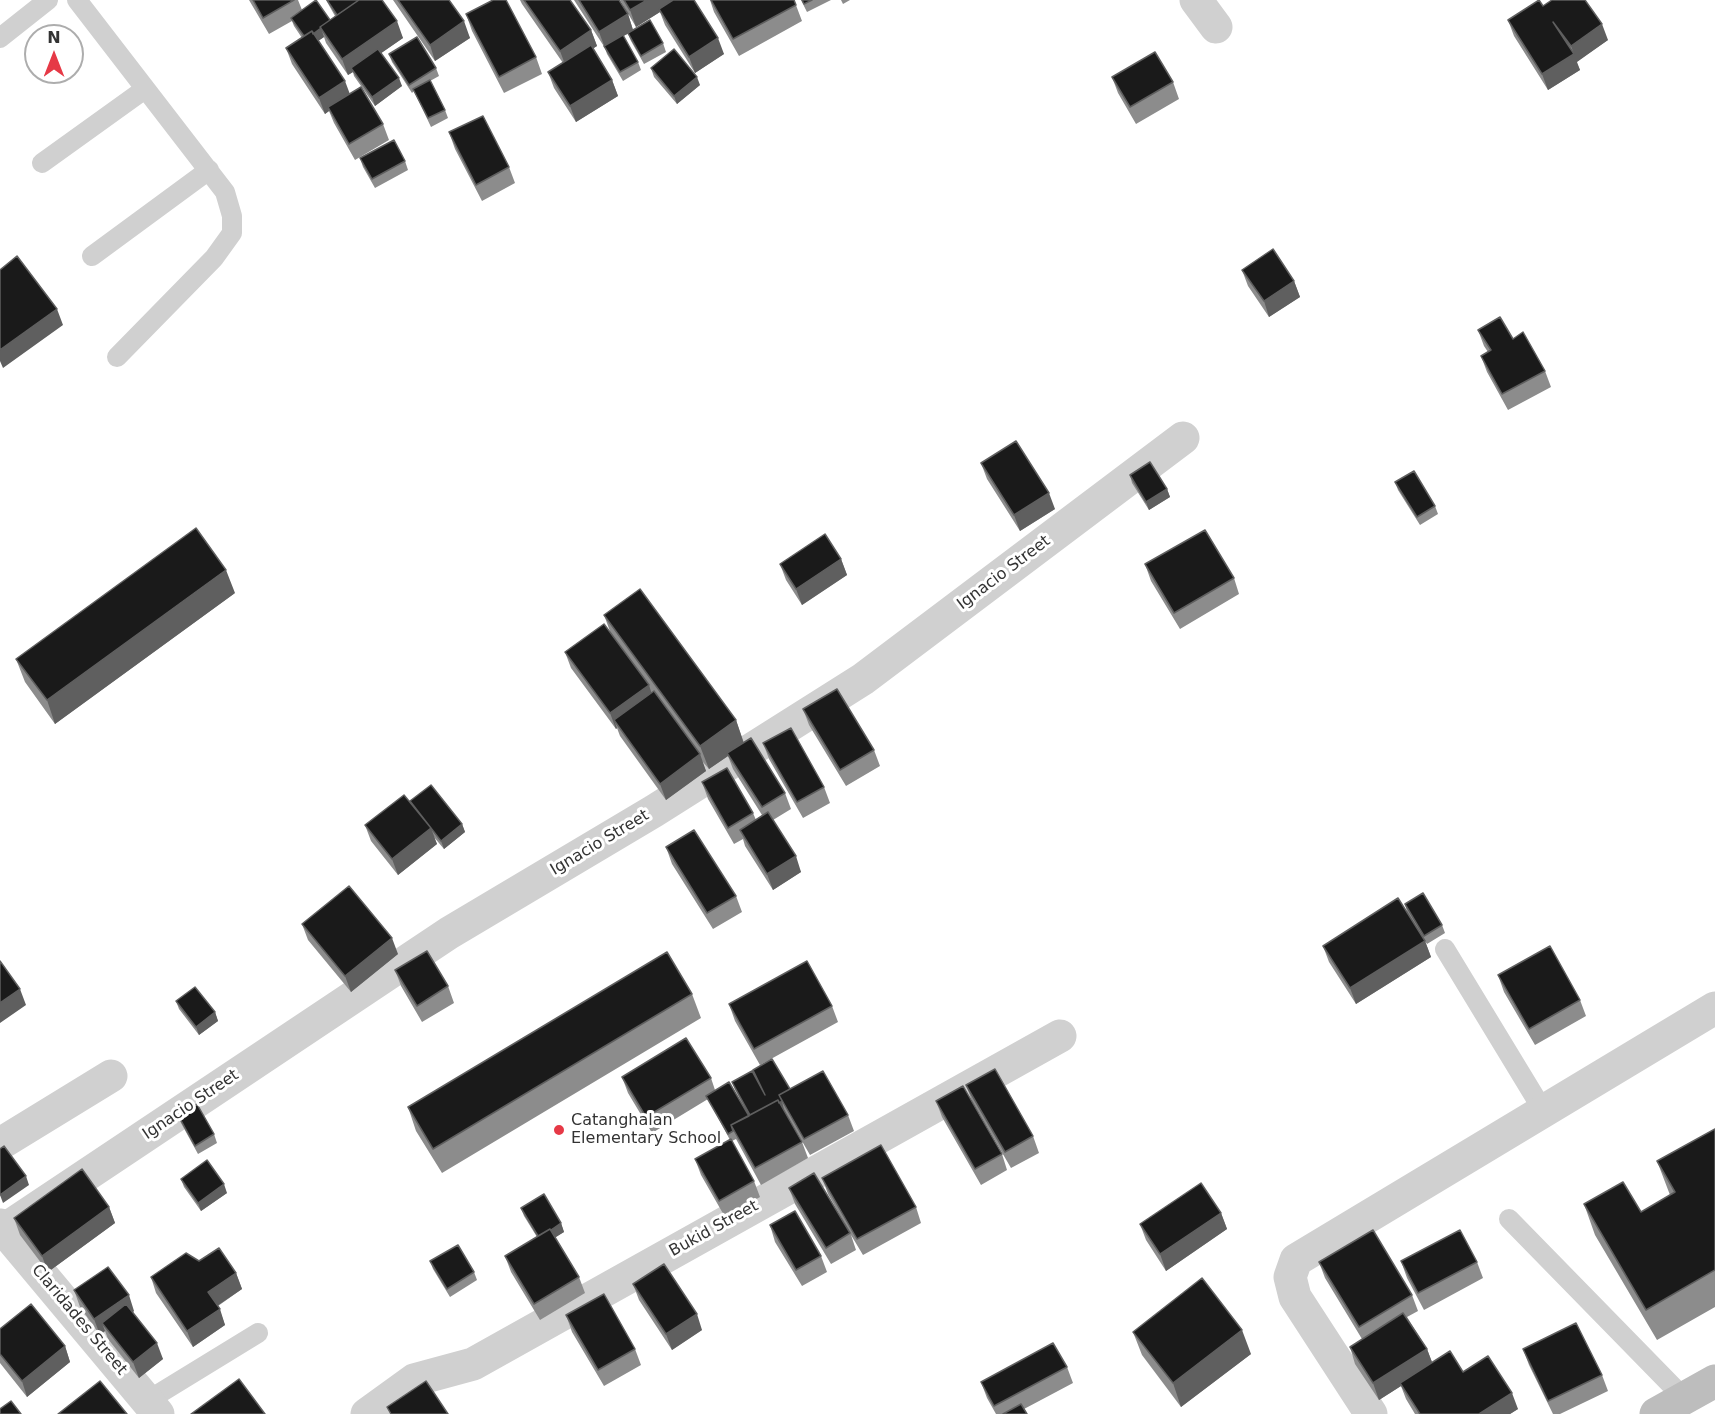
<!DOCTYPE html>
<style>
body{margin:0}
#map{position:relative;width:1715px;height:1414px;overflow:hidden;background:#fff;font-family:"DejaVu Sans",sans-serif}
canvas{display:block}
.north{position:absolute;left:24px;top:24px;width:60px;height:60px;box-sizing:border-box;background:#fff;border:2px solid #adadad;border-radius:50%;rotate:0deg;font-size:16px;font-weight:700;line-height:24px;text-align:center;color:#333}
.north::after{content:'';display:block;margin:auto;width:21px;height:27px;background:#e63946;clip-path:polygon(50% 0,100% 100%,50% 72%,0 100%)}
</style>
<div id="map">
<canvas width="1715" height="1414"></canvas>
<div class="north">N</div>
</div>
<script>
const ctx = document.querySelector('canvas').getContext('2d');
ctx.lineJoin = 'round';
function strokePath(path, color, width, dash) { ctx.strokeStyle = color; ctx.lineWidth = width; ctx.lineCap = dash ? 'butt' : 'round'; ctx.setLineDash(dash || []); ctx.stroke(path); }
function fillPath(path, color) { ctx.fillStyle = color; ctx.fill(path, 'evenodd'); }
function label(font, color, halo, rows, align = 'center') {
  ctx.font = font + ' "DejaVu Sans",sans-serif'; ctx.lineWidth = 6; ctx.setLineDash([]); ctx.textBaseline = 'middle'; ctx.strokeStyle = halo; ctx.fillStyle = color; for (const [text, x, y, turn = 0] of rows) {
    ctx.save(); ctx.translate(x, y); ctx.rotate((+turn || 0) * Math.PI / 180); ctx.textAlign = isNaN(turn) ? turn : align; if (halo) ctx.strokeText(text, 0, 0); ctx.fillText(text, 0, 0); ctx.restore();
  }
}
strokePath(new Path2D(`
 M77 0 225 192 232 216V233L214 258 117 357
 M0 38 48 0
 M42 163 145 89
 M92 256 209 170
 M1445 949 1544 1112
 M1509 1219 1684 1398
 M147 1401 258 1333`), '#d0d0d0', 20);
strokePath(new Path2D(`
 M1196 0 1216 27
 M0 1144 111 1076
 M0 1225 158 1414
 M4 1230 449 933 654 811 863 679 1183 438
 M367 1414 414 1380 473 1364 1060 1036
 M1371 1414 1295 1297 1290 1277 1296 1260 1715 1008`), '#d0d0d0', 33);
strokePath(new Path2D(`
 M1656 1414 1715 1381`), '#bdbdbd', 33);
fillPath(new Path2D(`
 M249 0H298L302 10 330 20 335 16 326 0H382L403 38 381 53 402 86 375 106 354 76 353 72 348 75 326 43 324 37 318 41 349 94 383 124 389 140 355 160 334 123 329 111 325 114 292 64 286 48 302 38 294 26 292 21 269 34Z
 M393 0H449L470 38 435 61Z
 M520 0H570L591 30 597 46 593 48 612 80 618 96 576 122 554 88 548 72 563 63 522 4Z
 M574 0H619L628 14 633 30 663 43 666 52 644 64 631 41 628 34 623 36 638 62 641 70 623 81 607 54 605 48Z
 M620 0H672L724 54 695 73 665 25 660 12 636 27Z
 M710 0H794L802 21 739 56 714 12Z
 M801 0H831L807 12Z
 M841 0H850L843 4Z
 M1543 6 1608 40 1576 62 1580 70 1548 90 1514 36 1508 20Z
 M466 14 536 57 542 74 504 93 472 31Z
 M389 54 436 68 439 76 430 81 445 110 448 118 431 127 414 91 412 93 392 62Z
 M651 68 700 85 677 104 654 77Z
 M1112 77 1173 82 1179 99 1136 124 1118 93Z
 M449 132 509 167 515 183 482 201 455 149Z
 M360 158 405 161 408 170 375 188 363 167Z
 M1242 270 1294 281 1300 297 1269 317 1248 286Z
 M1478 330 1545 371 1551 387 1508 410 1487 372 1481 356 1488 352 1484 346Z
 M981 463 1055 509 1020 531 987 479Z
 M1130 475 1167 489 1170 497 1149 510 1132 483Z
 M1395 482 1435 506 1438 514 1420 525 1398 490Z
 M841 559 847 575 802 605 786 580 780 564Z
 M1145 564 1234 578 1239 594 1180 629 1151 581Z
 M235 593 55 724 25 682 16 659Z
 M604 615 736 720 744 743 785 793 791 809 773 820 801 872 773 890 745 846 743 839 734 844 708 799 702 782 753 813 756 820 762 815 733 769 728 756 709 769 702 761 706 771 666 800 620 736 617 728 616 729 571 668 565 652 611 634Z
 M803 709 874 750 880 766 846 786 809 725Z
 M763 743 824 787 830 803 803 818 769 759Z
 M410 802 462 824 465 832 444 849 433 836 437 844 398 875 371 841 365 825Z
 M666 847 736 896 742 912 713 929 672 864Z
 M1405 904 1442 925 1445 933 1427 944 1425 941 1431 957 1356 1004 1329 962 1323 946 1421 935 1407 912Z
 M302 924 398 954 351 992 308 940Z
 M395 970 448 986 454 1003 422 1022 401 986Z
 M1498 975 1580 1000 1586 1016 1535 1045 1504 992Z
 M692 994 701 1018 442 1173 416 1131 408 1107Z
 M176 1001 215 1012 218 1021 199 1035 179 1009Z
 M729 1004 832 1006 838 1022 760 1065 735 1021Z
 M753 1070 790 1089 848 1115 854 1131 810 1155 784 1110 802 1142 808 1158 761 1185 736 1139 732 1141 754 1181 760 1197 725 1217 701 1175 695 1159 730 1140 708 1099 652 1133 628 1093 622 1077 711 1078 715 1090 749 1116 735 1090 732 1082 755 1077Z
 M966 1085 1033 1136 1039 1153 1011 1168 972 1101Z
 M936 1101 1002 1154 1007 1170 981 1185 942 1117Z
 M178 1115 214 1134 217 1143 198 1154 181 1123Z
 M1715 1129V1307L1657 1340 1595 1235 1584 1204 1641 1212 1670 1195 1657 1161Z
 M822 1178 916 1207 921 1223 863 1255 851 1235 856 1250 831 1264 795 1204 789 1188 845 1224 828 1194Z
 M181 1179 227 1193 201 1211 184 1187Z
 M109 1207 115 1223 48 1272 20 1235 14 1218Z
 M521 1208 561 1223 564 1232 555 1237 579 1277 585 1293 540 1320 511 1272 505 1256 537 1237 524 1216Z
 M1221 1213 1227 1229 1166 1271 1146 1240 1140 1224Z
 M770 1225 821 1256 827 1272 802 1286 775 1242Z
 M199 1261 236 1273 242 1289 218 1306 225 1325 193 1347 156 1293 151 1277Z
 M430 1261 474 1272 477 1280 450 1297 433 1269Z
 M1401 1261 1477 1262 1483 1278 1424 1310 1407 1278Z
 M1319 1262 1412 1295 1418 1311 1407 1317 1427 1349 1432 1362 1463 1372 1518 1409 1510 1414H1415L1406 1399 1401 1386 1379 1400 1355 1364 1350 1347 1362 1339 1325 1278Z
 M633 1284 702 1330 672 1350 639 1300Z
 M74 1290 134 1311 133 1312 163 1359 139 1378 108 1339 105 1331 100 1335 80 1307Z
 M566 1315 635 1349 641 1365 604 1386 572 1332Z
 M0 1329 65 1346 70 1362 27 1397 0 1363Z
 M1133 1332 1251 1354 1181 1407 1142 1355Z
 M1523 1349 1602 1375 1608 1391 1560 1414H1553L1529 1365Z
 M1067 1367 1073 1383 1024 1409 1027 1414H996L987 1398 981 1382Z`), '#8c8c8c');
fillPath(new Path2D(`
 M647 0H672L673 4 659 9 660 12 636 27 630 10Z
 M628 14 633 30 605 48 599 32Z
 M397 21 403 38 354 72 351 68 353 72 348 75 342 59Z
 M464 21 470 38 435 61 430 45Z
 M1602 24 1608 40 1577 62 1571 46Z
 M321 28 324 37 309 47 306 39Z
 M591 30 597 46 566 67 560 51Z
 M718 38 724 54 695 73 689 57Z
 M1574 54 1580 70 1548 90 1542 74Z
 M697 77 700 85 677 104 674 96Z
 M399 78 402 86 375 106 372 97Z
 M612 80 618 96 576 122 570 106Z
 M345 81 351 97 328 107 329 111 325 114 319 98Z
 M1294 281 1300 297 1269 317 1264 301Z
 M57 309 63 325 3 368 0 361V350Z
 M1167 489 1170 497 1149 510 1146 502Z
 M1049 493 1055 509 1020 531 1014 515Z
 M841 559 847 575 802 605 796 589Z
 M226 570 235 593 55 724 47 700Z
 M649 685 654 701 614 720 617 728 616 729 610 713Z
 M736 720 744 744 727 753 728 756 709 769 700 746Z
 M700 754 706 771 666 800 660 784Z
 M462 824 465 832 444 849 441 841Z
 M431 828 437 844 398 875 392 859Z
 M796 856 801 872 773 890 767 874Z
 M392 938 398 954 351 992 345 976Z
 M1425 941 1431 957 1356 1004 1350 988Z
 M20 989 26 1005 0 1023V1003Z
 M215 1012 218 1021 199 1035 196 1027Z
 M782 1101 784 1110 756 1128 753 1119Z
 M26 1176 29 1185 3 1203 0 1195Z
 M224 1184 227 1193 201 1211 198 1203Z
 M109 1207 115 1223 48 1272 42 1256Z
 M1221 1213 1227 1229 1166 1271 1160 1254Z
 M561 1223 564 1232 542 1246 539 1237Z
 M236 1273 242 1289 214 1308 208 1292Z
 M129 1295 134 1311 108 1330 102 1323 105 1331 100 1335 94 1319Z
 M220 1309 225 1325 193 1347 187 1331Z
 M697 1314 702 1330 672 1350 666 1334Z
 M1242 1330 1251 1354 1181 1407 1173 1383Z
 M157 1343 163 1359 139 1378 133 1362Z
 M65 1346 70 1362 27 1397 22 1381Z
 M1427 1349 1433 1365 1400 1383 1401 1386 1379 1400 1373 1383Z
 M1512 1393 1518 1409 1510 1414H1479Z`), '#5f5f5f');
const building = new Path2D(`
 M253 0H294L263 18Z
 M316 0 330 20 320 27 321 28 313 34 312 31 304 36 291 18Z
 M327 0H359L337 15Z
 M359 0H382L397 21 342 59 320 27Z
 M398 0H449L464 21 430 45Z
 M493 0H506L536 57 499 77 466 14Z
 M524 0H570L591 30 560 51Z
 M579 0H619L628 14 599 32Z
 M624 0H647L630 10Z
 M673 0H694L718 38 689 57 659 9Z
 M711 0H794L796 5 733 39Z
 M802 0H812L804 4Z
 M1539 0 1543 6 1552 0H1585L1602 24 1571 46 1553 22 1574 54 1542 74 1508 20Z
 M650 20 663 43 641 56 628 33Z
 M312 31 345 81 319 98 286 48Z
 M623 35 638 62 620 72 604 46Z
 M417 37 436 68 409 85 389 54Z
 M591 45 612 80 570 106 548 72Z
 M378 49 399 78 372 97 351 68Z
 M674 49 697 77 674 96 651 68Z
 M1155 52 1173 82 1130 107 1112 77Z
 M430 80 445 110 428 118 413 89Z
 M361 87 383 124 349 144 328 107Z
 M483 116 509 167 476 185 449 132Z
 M394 140 405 161 372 179 360 158Z
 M1273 249 1294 281 1264 301 1242 270Z
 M17 256 57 309 0 350V270Z
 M1500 317 1513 339 1523 332 1545 371 1502 394 1481 356 1491 350 1478 330Z
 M1016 441 1049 493 1014 515 981 463Z
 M1150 462 1167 489 1146 502 1130 475Z
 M1414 471 1435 506 1417 517 1395 482Z
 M196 528 226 570 47 700 16 659Z
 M1205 530 1234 578 1174 613 1145 564Z
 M825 534 841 559 796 589 780 564Z
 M640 589 736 720 700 746 604 615Z
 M604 624 649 685 610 713 565 652Z
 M837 689 874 750 840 770 803 709Z
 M654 691 700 754 660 784 614 720Z
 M791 728 824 787 797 802 763 743Z
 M751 738 785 793 762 807 727 753Z
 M727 768 753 813 728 828 702 782Z
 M431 785 462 824 441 841 410 801Z
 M404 795 431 828 392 859 365 825Z
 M768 812 796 856 767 874 740 830Z
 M694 830 736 896 707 913 666 847Z
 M349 886 392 938 345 976 302 924Z
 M1423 893 1442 925 1424 936 1405 904Z
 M1398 898 1425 941 1350 988 1323 946Z
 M1550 946 1580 1000 1529 1029 1498 975Z
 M427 951 448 986 417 1006 395 970Z
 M667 952 692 994 433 1149 408 1107Z
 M0 961 20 989 0 1003Z
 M807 961 832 1006 754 1049 729 1004Z
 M195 987 215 1012 196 1027 176 1001Z
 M686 1038 711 1078 646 1117 622 1077Z
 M772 1059 790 1089 779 1095 782 1101 779 1103 778 1100 750 1115 732 1082 752 1071 765 1095 753 1070Z
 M995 1069 1033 1136 1005 1152 966 1085Z
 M823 1071 848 1115 804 1139 779 1095Z
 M729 1082 749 1116 731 1125 733 1131 728 1134 706 1096Z
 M963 1086 1002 1154 975 1169 936 1101Z
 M778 1100 802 1142 755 1168 731 1125Z
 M197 1104 214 1134 195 1146 178 1115Z
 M1715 1129V1270L1646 1310 1584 1204 1623 1182 1641 1212 1675 1192 1657 1161Z
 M731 1139 754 1181 719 1201 695 1159Z
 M881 1145 916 1207 857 1239 822 1178Z
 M4 1146 26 1176 0 1195V1149Z
 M207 1160 224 1184 198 1203 181 1179Z
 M82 1169 109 1207 42 1256 14 1218Z
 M814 1173 850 1233 826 1248 789 1188Z
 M1201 1183 1221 1213 1160 1254 1140 1224Z
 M544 1194 561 1223 551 1230 550 1229 538 1236 521 1208Z
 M795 1211 821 1256 796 1270 770 1225Z
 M550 1229 579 1277 534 1304 505 1256Z
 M1373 1230 1412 1295 1359 1327 1319 1262Z
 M1460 1230 1477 1262 1418 1293 1401 1261Z
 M458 1245 474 1272 447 1289 430 1261Z
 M219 1248 236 1273 208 1292 220 1309 187 1331 151 1277 186 1253 199 1261Z
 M664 1264 697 1314 666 1334 633 1284Z
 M108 1267 129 1295 94 1319 74 1290Z
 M1202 1278 1242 1330 1173 1383 1133 1332Z
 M604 1294 635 1349 598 1370 566 1315Z
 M31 1304 65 1346 22 1381 0 1354V1329Z
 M126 1304 157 1343 133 1362 102 1323Z
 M1403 1313 1427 1349 1373 1383 1350 1347Z
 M1576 1323 1602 1375 1548 1401 1523 1349Z
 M1053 1343 1067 1367 994 1406 981 1382Z
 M1450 1351 1463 1372 1488 1356 1512 1393 1479 1414H1420L1400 1383Z
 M239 1379 265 1414H191Z
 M100 1381 127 1414H58Z
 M426 1381 448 1414H391L387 1407Z
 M11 1401 21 1414H0V1409Z
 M1021 1404 1027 1414H1003Z`);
fillPath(building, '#1a1a1a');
strokePath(building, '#5f5f5f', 1.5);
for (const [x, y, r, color] of [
 [559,1130,6,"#e63946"]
]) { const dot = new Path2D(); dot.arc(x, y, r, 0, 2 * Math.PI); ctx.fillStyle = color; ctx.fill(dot); strokePath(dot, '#fff', 2); }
label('16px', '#333', '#fff', [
 ["Ignacio Street",1004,573,-37],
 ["Ignacio Street",600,843,-31],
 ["Ignacio Street",191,1105,-34],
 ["Bukid Street",714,1229,-29],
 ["Claridades Street",79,1320,50]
]);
label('16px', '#333', '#fff', [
 ["Catanghalan",571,1121],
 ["Elementary School",571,1139]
], 'left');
</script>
